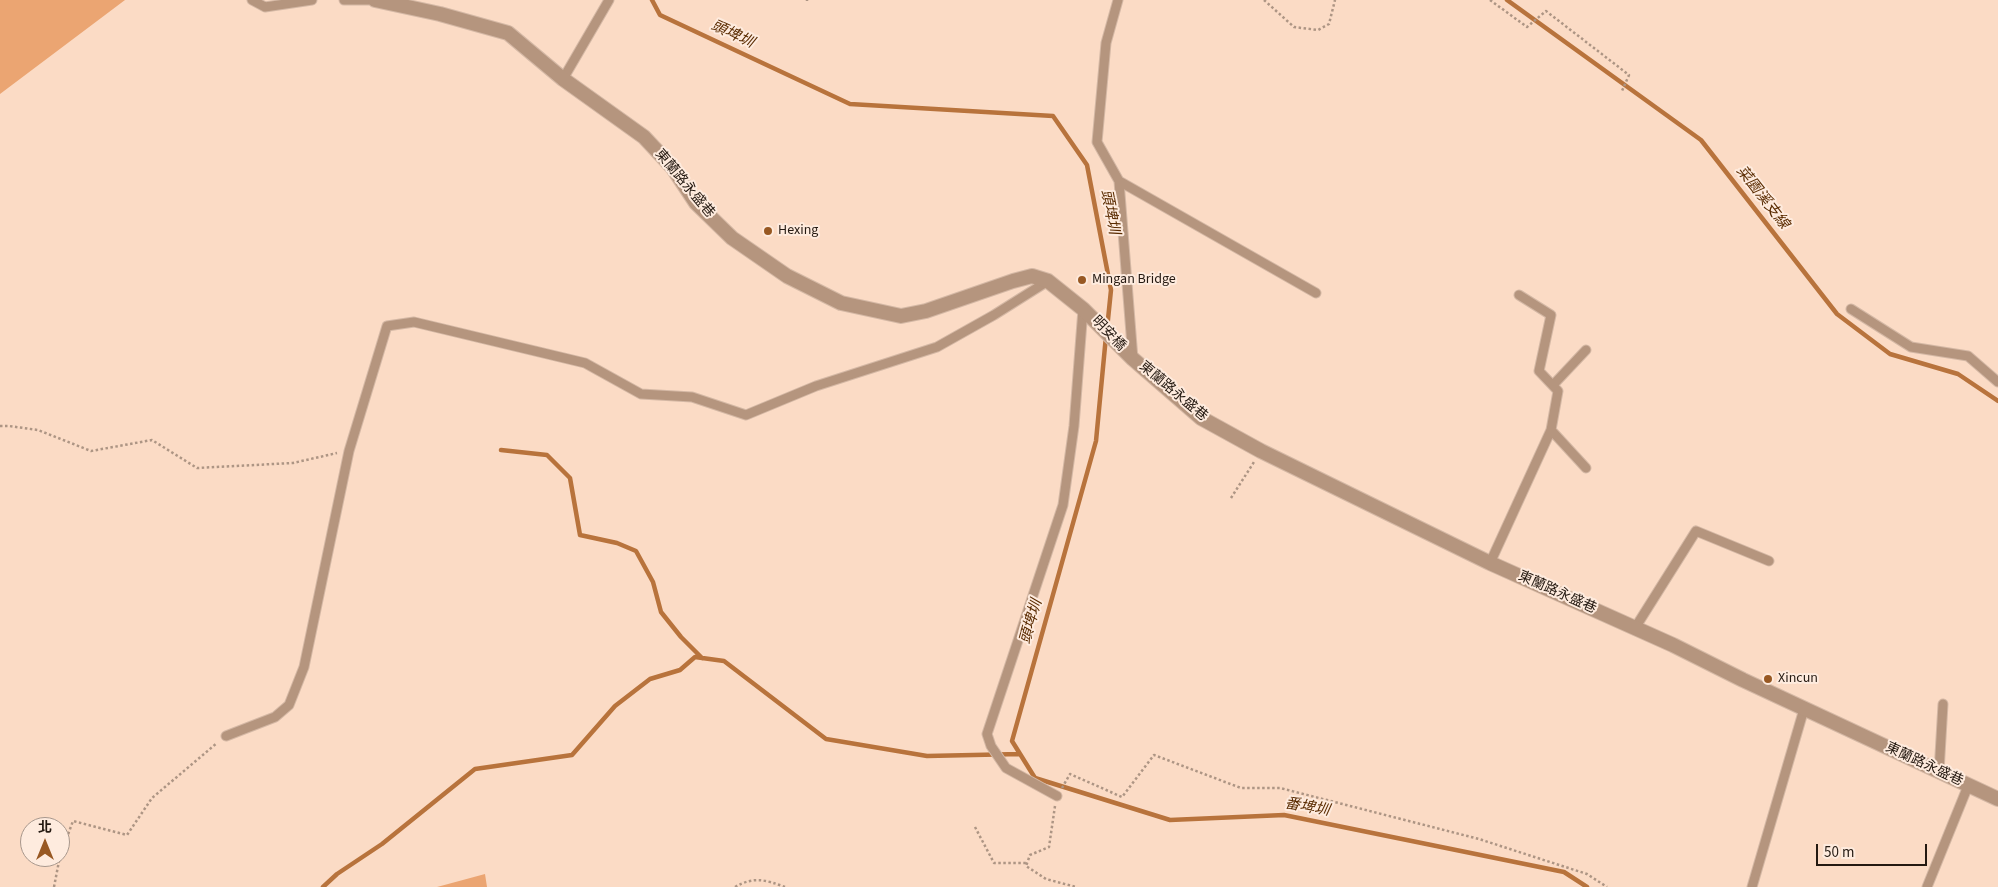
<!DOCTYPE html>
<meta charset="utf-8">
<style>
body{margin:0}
#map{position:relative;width:1998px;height:887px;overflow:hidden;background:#fbdbc5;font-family:"Source Sans 3","Noto Sans TC",sans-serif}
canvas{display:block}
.north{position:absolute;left:20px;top:817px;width:50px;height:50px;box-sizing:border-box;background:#feebde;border:1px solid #a7978c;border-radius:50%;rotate:0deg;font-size:14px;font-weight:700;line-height:20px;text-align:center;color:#241911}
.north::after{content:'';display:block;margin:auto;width:18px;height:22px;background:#985822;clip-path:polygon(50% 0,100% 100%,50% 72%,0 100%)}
.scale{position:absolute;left:1816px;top:844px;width:111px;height:22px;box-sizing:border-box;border:2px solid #241911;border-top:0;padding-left:6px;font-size:15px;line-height:18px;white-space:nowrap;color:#241911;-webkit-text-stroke:4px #feebde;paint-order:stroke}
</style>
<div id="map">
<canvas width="1998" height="887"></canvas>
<div class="north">北</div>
<div class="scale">50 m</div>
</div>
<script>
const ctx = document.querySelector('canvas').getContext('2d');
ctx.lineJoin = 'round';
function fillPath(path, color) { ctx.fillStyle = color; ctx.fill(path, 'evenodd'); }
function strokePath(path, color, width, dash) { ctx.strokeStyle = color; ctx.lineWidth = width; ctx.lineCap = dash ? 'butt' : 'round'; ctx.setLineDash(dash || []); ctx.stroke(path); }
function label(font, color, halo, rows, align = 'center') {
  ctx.font = font + ' "Source Sans 3","Noto Sans TC",sans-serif'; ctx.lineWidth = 4; ctx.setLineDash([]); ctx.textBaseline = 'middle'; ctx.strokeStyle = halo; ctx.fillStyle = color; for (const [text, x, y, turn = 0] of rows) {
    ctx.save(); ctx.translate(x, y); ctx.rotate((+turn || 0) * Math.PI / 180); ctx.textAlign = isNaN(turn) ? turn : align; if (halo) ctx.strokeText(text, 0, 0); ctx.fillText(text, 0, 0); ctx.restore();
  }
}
fillPath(new Path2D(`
 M0 0H125L0 94Z
 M485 874 487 887H437Z`), '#eba572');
strokePath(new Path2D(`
 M652 0 660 15 850 104 1053 116 1087 165 1111 290 1107 329
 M1507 0 1701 140 1837 314 1890 354 1958 374 1998 401
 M1106 336 1096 441 1012 741 1035 778 1170 820 1284 815 1564 872 1587 887
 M501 450 547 455 570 478 580 535 617 543 636 551 653 582 661 612 681 637 702 658
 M323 887 337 874 382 844 475 769 572 755 615 706 650 679 680 670 695 657 724 661 826 739 927 756 1020 754`), '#b8733c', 4.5);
const service = new Path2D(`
 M252 0 265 7 312 0
 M344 0H377
 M1118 0 1106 43 1097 142 1119 181 1133 359
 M563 79 609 0
 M1119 181 1316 293
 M1851 309 1911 347 1968 356 1998 382
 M1553 385 1586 350
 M1551 430 1586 468
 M1490 563 1551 430 1558 391 1539 371 1551 315 1519 295
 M1635 628 1696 531 1769 561
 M226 736 275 717 289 705 304 667 349 451 387 326 414 322 585 363 641 394 692 397 746 415 816 386 937 347 994 315 1048 281
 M1939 772 1943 704
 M1057 796 1006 768 991 746 987 734 1063 505 1074 426 1083 309
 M1752 887 1804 709
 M1927 887 1968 786`);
const tertiary = new Path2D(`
 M375 0 440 14 508 33 563 79 644 137 673 168 696 203 732 238 787 276 841 303 901 316 926 311 1013 281 1032 276 1048 281 1083 309 1133 359 1201 418 1261 451 1490 563 1673 645 1743 680 1998 799`);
strokePath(service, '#d4b8a5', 11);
strokePath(tertiary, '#d4b8a5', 16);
strokePath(new Path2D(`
 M1264 0 1294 27 1318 30 1329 24 1335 0
 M1490 0 1527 27 1546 11 1629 75 1622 91
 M807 1V0
 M0 426H9L38 430 91 451 152 440 197 468 293 463 337 453
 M1231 498 1254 462
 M1062 788 1070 774 1122 797 1154 755 1241 788H1280L1479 839 1587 874 1607 887
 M1055 806 1049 847 1030 855 1026 866 1046 879 1076 887
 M975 827 994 863H1026
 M54 887 60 856 73 821 127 835 152 798 217 743
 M735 887C754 876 766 880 785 887`), '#ad9584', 2.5, [2.5, 2.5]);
strokePath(service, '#b5957e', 9);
strokePath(tertiary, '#b5957e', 14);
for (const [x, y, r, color] of [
 [768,231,5,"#985822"],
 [1082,280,5,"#985822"],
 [1768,679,5,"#985822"]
]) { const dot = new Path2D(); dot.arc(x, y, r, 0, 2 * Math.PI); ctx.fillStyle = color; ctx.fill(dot); strokePath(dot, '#feebde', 2); }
label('14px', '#241911', '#feebde', [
 ["東蘭路永盛巷",684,184,50],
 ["明安橋",1108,334,46],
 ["東蘭路永盛巷",1173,392,40],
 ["東蘭路永盛巷",1557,593,24],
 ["東蘭路永盛巷",1924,765,25]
]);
label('14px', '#241911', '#feebde', [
 ["Hexing",778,231],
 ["Mingan Bridge",1092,280],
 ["Xincun",1778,679]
], 'left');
label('italic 15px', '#5a2b00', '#feebde', [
 ["頭埤圳",732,35,25],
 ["菜園溪支線",1762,198,52],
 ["頭埤圳",1109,212,79],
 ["頭埤圳",1032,622,-74],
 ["番埤圳",1307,808,10]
]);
</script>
